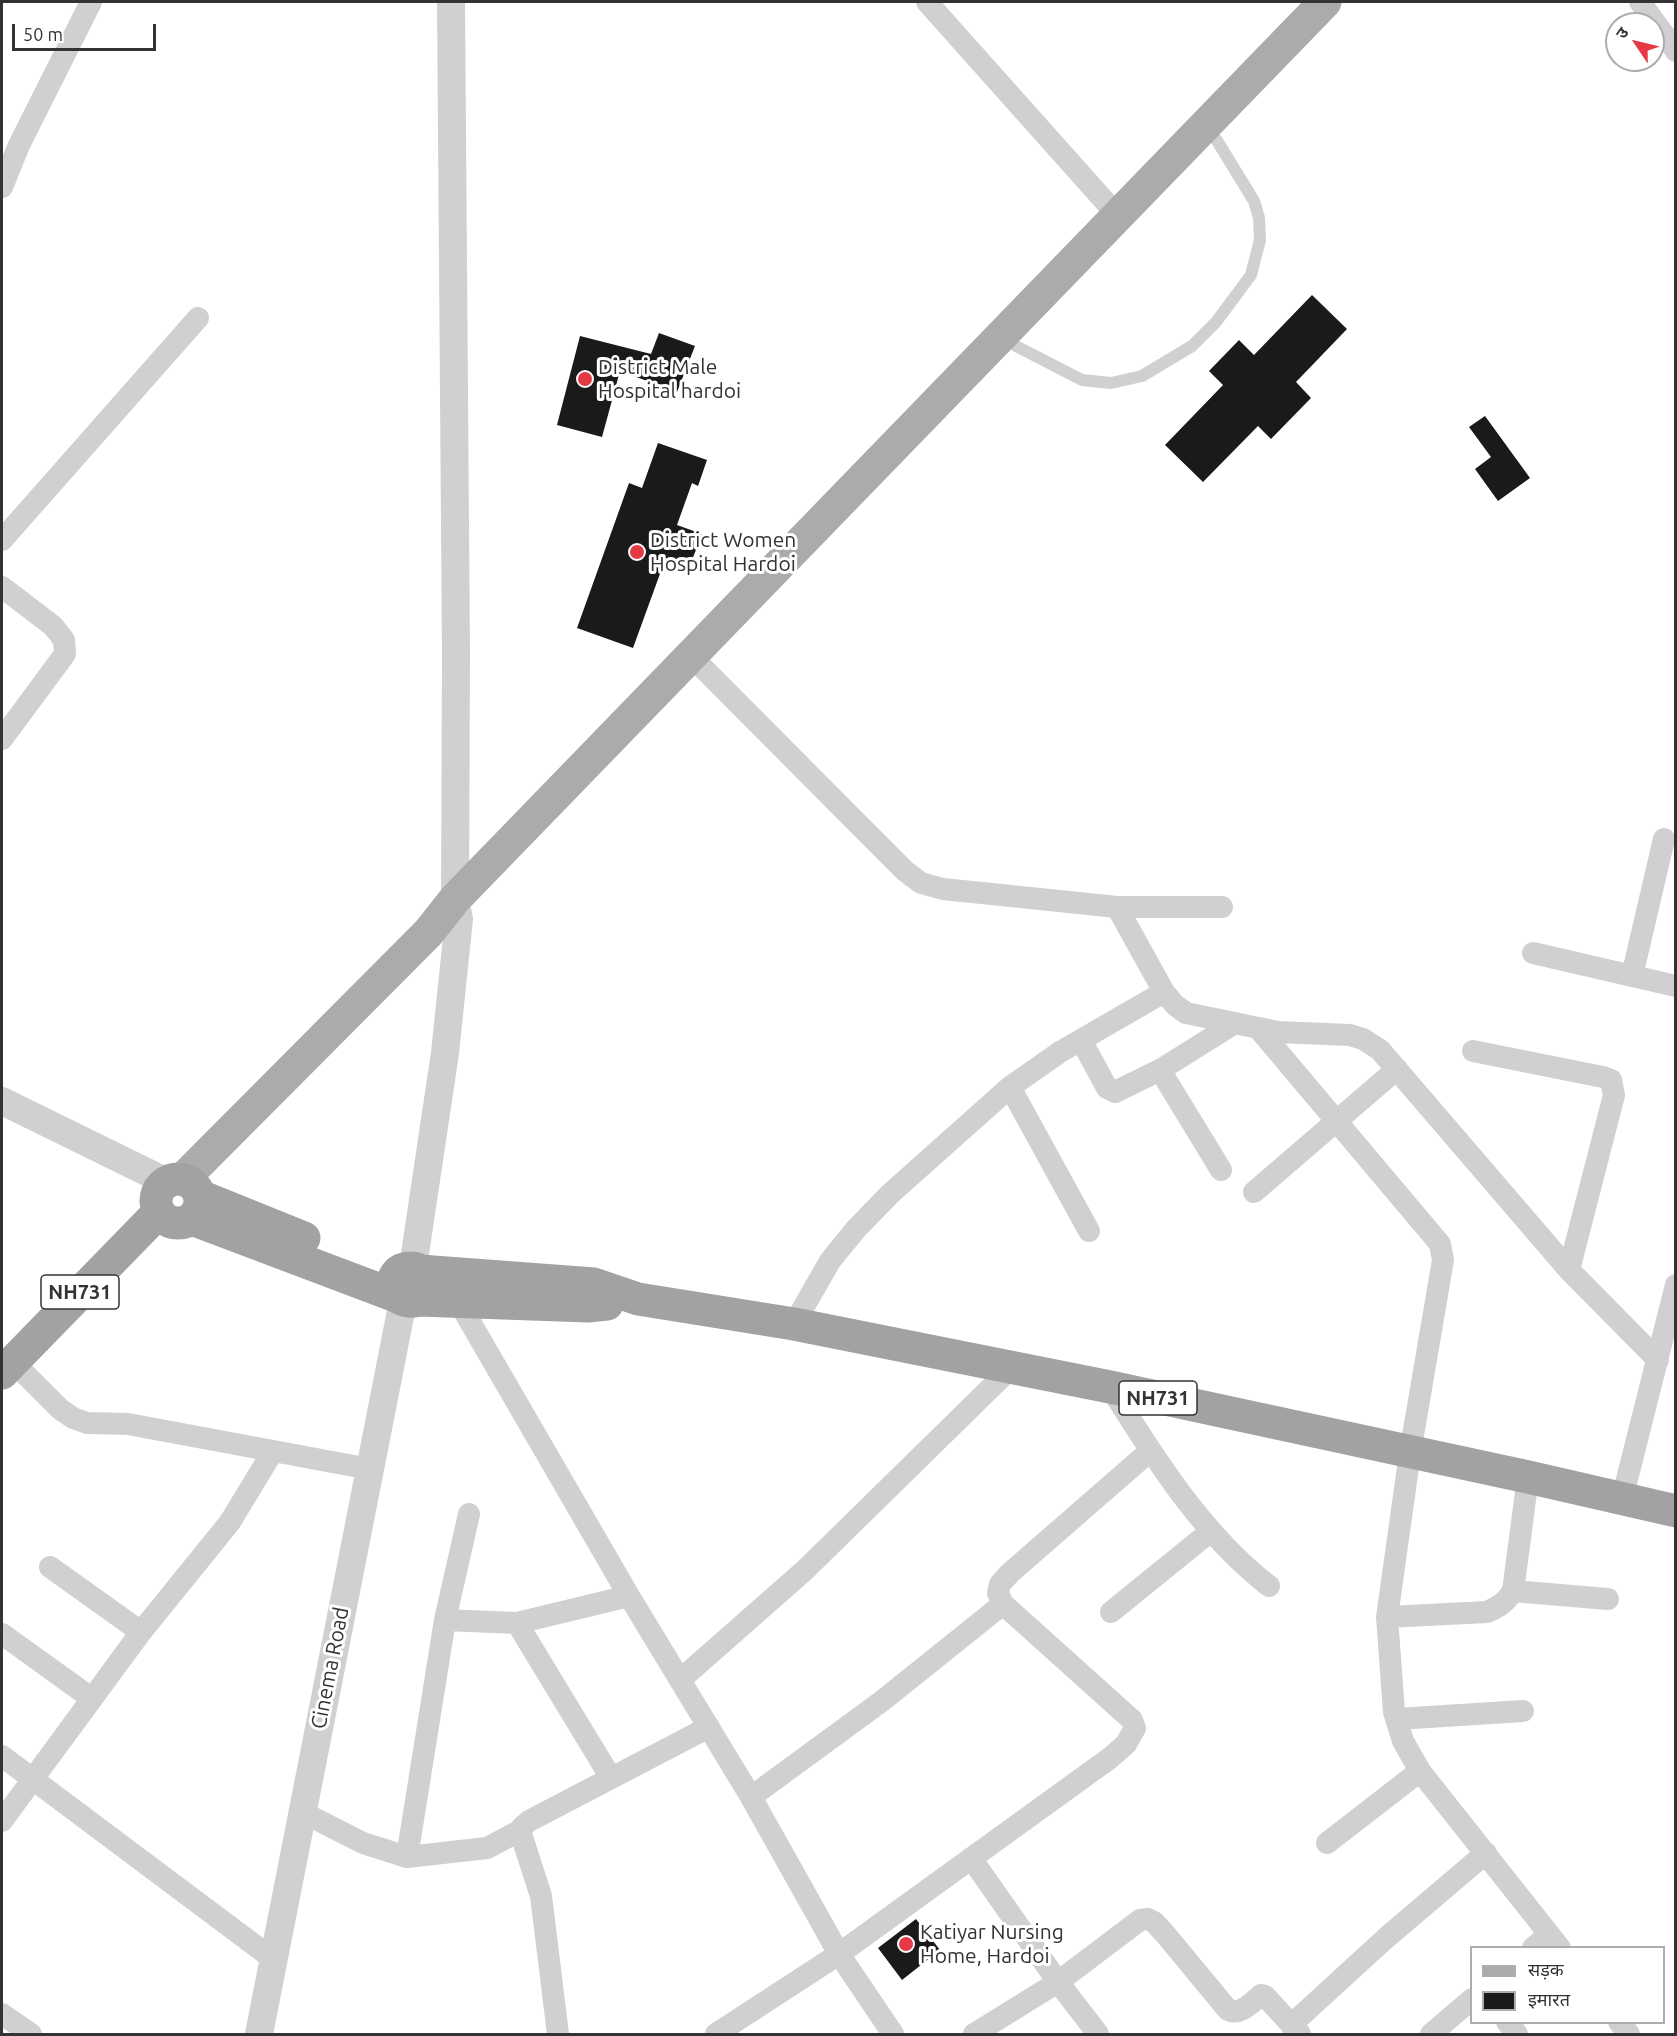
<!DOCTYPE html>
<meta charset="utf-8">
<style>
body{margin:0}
#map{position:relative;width:1677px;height:2036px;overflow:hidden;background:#fff;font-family:Ubuntu,"Noto Sans Devanagari",sans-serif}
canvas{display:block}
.frame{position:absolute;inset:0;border:3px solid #333;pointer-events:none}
.legend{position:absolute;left:1470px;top:1946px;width:195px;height:78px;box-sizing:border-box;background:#fff;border:2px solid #adadad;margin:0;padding:8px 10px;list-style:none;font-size:18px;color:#333}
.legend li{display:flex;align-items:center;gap:12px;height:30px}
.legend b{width:30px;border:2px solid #adadad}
.north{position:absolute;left:1605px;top:12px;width:60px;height:60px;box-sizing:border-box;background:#fff;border:2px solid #adadad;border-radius:50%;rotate:305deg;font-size:16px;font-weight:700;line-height:24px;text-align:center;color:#333}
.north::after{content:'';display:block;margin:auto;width:21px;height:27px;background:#e63946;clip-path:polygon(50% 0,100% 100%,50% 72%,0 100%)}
.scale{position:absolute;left:12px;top:24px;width:144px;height:27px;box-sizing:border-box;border:3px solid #333;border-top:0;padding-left:8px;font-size:18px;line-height:21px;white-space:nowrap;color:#333;-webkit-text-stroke:4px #fff;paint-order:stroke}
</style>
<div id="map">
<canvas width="1677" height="2036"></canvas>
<div class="frame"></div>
<ul class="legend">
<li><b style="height:8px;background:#ababab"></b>सड़क</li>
<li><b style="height:16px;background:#1a1a1a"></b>इमारत</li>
</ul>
<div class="north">उ</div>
<div class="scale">50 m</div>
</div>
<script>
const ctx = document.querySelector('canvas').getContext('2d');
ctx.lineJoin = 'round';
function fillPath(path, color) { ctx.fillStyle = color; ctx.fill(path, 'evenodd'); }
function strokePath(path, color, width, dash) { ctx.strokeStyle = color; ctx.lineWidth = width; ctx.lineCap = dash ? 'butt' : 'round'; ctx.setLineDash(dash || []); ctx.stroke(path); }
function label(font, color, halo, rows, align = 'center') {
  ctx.font = font + ' Ubuntu,sans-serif'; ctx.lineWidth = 6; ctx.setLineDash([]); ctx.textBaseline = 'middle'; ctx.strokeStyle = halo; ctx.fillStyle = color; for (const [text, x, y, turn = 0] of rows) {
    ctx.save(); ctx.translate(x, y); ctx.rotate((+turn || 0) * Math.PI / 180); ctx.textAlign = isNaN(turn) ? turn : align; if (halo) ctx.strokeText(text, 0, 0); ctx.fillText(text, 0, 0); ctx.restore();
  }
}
fillPath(new Path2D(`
 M1312 295 1347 329 1296 382 1311 398 1271 439 1258 426 1203 482 1165 445 1223 385 1209 371 1239 340 1254 355Z
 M659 333 695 346 677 392 620 371 602 437 557 425 580 336 651 354Z
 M1485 416 1530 478 1498 501 1475 469 1491 457 1469 427Z
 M658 443 707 460 698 486 692 483 677 525 702 534 689 568 665 560 633 648 577 628 629 483 642 488Z
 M916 1919 940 1950 902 1980 878 1948Z`), '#1a1a1a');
strokePath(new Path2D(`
 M1016 346 1082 380 1111 383 1142 376 1192 346 1216 322 1251 275 1260 240 1259 218 1254 201 1216 139`), '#d0d0d0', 12);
strokePath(new Path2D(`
 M927 2 1118 216
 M1640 2 1676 51
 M2 187 19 145 91 2
 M2 540 198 318
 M2 587 53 626 64 640 65 654 2 739
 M701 666 905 871 921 883 943 889 1117 907H1222
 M1117 907 1164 992 1175 1005 1186 1013 1278 1032 1350 1035 1363 1039 1380 1050 1569 1270 1658 1360
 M1533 953 1676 986
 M1632 976 1664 839
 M1258 1028 1440 1244 1443 1260 1410 1453 1387 1617 1394 1712 1403 1741 1420 1771 1560 1948
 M1081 1040 1107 1088 1115 1092 1160 1070 1235 1023
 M1473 1051 1603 1077 1611 1080 1614 1095 1569 1270
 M1160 1070 1221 1170
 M1010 1087 1089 1231
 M1254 1192 1397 1069
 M458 1301 629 1596 751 1797 839 1954 893 2034
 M794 1324 830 1261 856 1229 890 1194 1010 1087 1060 1052 1164 992
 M13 1362 60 1409 73 1418 87 1423 128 1424 370 1469
 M1110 1387C1155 1459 1202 1534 1269 1586
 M1622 1499 1676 1285
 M50 1567 141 1632
 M1513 1591 1608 1599
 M1111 1612 1211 1531
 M1387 1617 1487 1612C1499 1607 1506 1602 1513 1591L1528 1477
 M445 1620 517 1623 629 1596
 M517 1623 611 1778
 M2 1634 91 1698
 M680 1680 805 1570 1012 1367
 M1397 1719 1523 1711
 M2 1756 273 1959
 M751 1797 882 1701 1003 1604
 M302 1812 363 1843 407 1857 487 1848 521 1830
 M2 1821 141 1632 230 1522 273 1451
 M1327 1843 1420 1771
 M407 1857 445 1620 469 1514
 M971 1858 1058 1982 1098 2034
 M1533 1948 1549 1934
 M2 2014 31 2034
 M1507 2022 1517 2034
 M1619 2022 1629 2034
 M1291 2025 1386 1938 1486 1853
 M558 2034 541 1896 521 1834 522 1827 529 1821 709 1727
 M716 2034 839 1954 1110 1758 1126 1744 1135 1728 1132 1720 1003 1604 998 1593 1000 1584 1010 1573 1150 1451
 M974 2034 1058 1982 1140 1920 1148 1919 1154 1922 1166 1935 1228 2010C1240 2016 1251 2003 1261 1995L1265 1996 1300 2034
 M1431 2034 1472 1999`), '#d0d0d0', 22);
strokePath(new Path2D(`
 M2 1101 167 1182
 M413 1267 445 1053 459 919 455 899 456 654 451 2
 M259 2034 403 1301`), '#d0d0d0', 28);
strokePath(new Path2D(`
 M183 1179 428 933 455 899 1325 2`), '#ababab', 33);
strokePath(new Path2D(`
 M156 1201a22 22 0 1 1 44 0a22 22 0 1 1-44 0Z
 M200 1196 304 1238
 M192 1219 396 1296C407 1303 422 1305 426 1289 434 1259 380 1261 396 1296
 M420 1271 594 1284 638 1299 794 1324 1110 1387 1528 1477 1676 1511
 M419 1300 588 1306 607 1304
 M2 1373 159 1212`), '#a2a2a2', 33);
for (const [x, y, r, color] of [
 [585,379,8,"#e63946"],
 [637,552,8,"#e63946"],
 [906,1944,8,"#e63946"]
]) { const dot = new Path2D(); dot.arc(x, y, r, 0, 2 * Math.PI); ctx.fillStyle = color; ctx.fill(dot); strokePath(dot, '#fff', 2); }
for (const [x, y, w] of [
 [80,1292,78],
 [1158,1398,78]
]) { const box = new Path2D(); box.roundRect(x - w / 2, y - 17, w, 34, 4.5); ctx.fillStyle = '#fff'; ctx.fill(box); strokePath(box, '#333', 1.5); }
label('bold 20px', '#333', null, [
 ["NH731",80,1292],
 ["NH731",1158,1398]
]);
label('21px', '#333', '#fff', [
 ["District Male",598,367],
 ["Hospital hardoi",598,391],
 ["District Women",650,540],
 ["Hospital Hardoi",650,564],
 ["Katiyar Nursing",920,1932],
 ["Home, Hardoi",920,1956]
], 'left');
label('21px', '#333', '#fff', [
 ["Cinema Road",330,1668,-79]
]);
</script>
